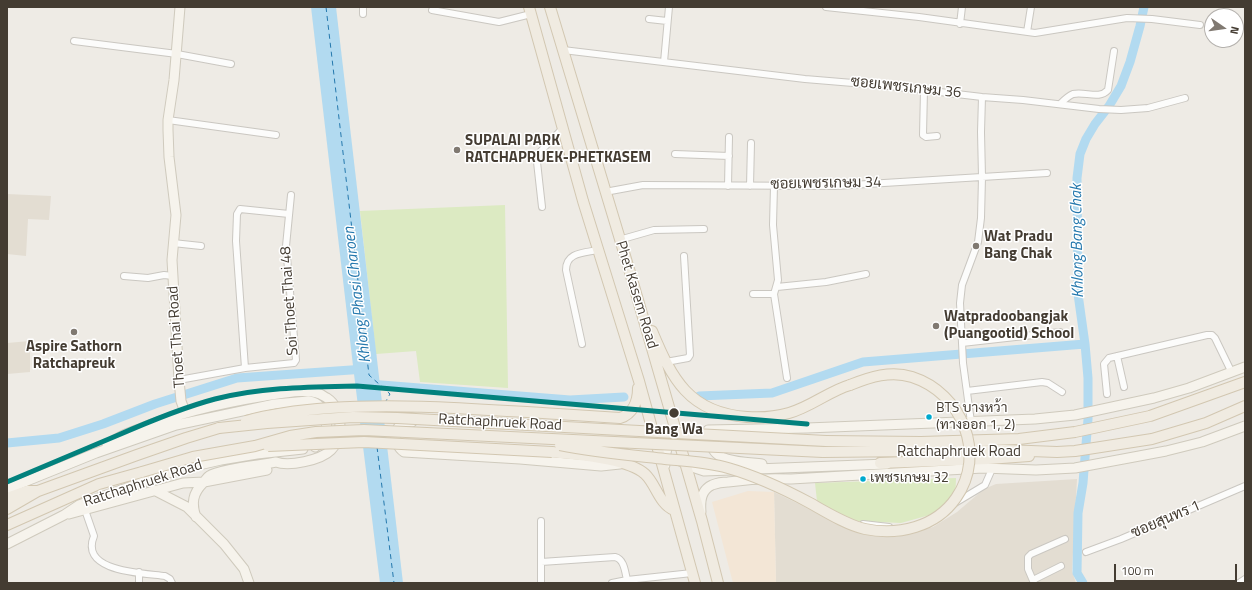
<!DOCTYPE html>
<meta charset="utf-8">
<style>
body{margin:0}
#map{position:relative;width:1252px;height:590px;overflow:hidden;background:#eeebe5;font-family:"Titillium Web",sans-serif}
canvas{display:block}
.frame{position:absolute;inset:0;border:8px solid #443c32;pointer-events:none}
.north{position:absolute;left:1204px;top:8px;width:40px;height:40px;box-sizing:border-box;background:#fff;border:1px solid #b4b1ad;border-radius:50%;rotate:103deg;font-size:11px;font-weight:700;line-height:16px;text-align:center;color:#443c32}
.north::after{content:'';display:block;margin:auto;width:14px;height:18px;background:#807971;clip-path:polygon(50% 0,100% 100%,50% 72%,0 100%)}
.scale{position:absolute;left:1114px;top:564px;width:123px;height:18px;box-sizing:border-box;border:2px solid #443c32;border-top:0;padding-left:5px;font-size:12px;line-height:14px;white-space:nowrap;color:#443c32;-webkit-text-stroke:3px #fff;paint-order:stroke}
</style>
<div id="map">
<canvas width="1252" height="590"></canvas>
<div class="frame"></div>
<div class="north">N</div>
<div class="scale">100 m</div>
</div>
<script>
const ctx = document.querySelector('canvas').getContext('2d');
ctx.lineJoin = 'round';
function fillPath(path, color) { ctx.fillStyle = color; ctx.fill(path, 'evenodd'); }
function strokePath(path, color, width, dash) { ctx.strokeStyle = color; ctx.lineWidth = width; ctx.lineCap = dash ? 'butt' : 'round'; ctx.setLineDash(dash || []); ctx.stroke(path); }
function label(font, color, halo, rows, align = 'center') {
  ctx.font = font + ' "Titillium Web",Sarabun,sans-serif'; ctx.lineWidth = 3; ctx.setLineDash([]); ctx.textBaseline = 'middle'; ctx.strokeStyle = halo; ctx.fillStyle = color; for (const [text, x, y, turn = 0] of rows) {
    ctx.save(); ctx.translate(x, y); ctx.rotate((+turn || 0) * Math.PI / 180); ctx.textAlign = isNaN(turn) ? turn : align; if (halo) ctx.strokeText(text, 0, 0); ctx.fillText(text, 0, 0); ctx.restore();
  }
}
fillPath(new Path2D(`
 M7 194 51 196 49 220 28 219 26 256 7 254Z
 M30 341V372L7 374V343Z
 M1077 479 1072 571 1076 583H776L774 492 836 522 874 536 896 537 933 527 957 512 984 489 996 484Z`), '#e3ddd2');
fillPath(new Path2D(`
 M748 491 774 492 776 583H733L712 502Z`), '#f3e6d6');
fillPath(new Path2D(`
 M505 205 508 388 420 382 416 351 376 354 360 211Z
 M956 478 955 508 901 523 857 521 832 510 817 501 815 483Z`), '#dceac2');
fillPath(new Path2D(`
 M311 7H336L403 583H380L354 374Z`), '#b2daf0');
strokePath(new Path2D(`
 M369 384 570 400 624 397
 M699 396 772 393 863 362 1085 344
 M7 443 59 438 103 424 155 404 237 378 365 369
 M1083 583 1077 573 1078 513 1083 483 1088 419V378L1085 344 1078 294 1077 178 1080 154 1086 139 1095 124 1109 106 1121 86 1130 62 1140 26 1144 7`), '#b2daf0', 9);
strokePath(new Path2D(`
 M326 7 369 375 390 394 386 401
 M377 447 394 583`), '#2478ad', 1, [5, 4]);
const street = new Path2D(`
 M826 7 919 17 1035 33 1127 18 1152 19 1200 25
 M432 10 499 22 531 14
 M363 14V7
 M649 19 667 21
 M960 24 962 7
 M1027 32 1031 7
 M74 41 177 54 231 64
 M563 50 805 79 889 86 982 97 1023 100 1099 109 1121 110 1148 108 1185 98
 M664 62 669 7
 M924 90 923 135 926 137 937 136
 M1060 104C1064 100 1068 96 1073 94 1085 91 1099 100 1108 90L1114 51
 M168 120 276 135
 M675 154 729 156
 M728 186 729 137
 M750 186 751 143
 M774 186 773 225 778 280 774 294 787 378
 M605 192 643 185 835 186 1047 173
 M542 207 537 162 538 154 563 128
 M619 240 654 230 704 229
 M173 243 201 246
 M124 276 148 278 164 275 173 276
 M777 287 826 282 866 274
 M753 294H774
 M962 343 1060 332
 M582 344 566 270C566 252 584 253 598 250
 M1117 356 1124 387
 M666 362 688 358 690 355 684 256
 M245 368 236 241 237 214 240 209 289 214
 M179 380 245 368 294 363 296 360 286 246 291 195
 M967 391 1042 382 1048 383 1062 392
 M1107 394 1104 364 1109 358 1207 335H1212L1215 338 1232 373
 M971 422 963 363 960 303 962 285 978 242 981 218 982 177 981 132 982 97
 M955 503 985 485 992 469
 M85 510 94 536C79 572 143 573 165 576L170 579 172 583
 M863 524 889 527
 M1086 552 1121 539 1245 486
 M541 562 615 557C624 559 625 571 627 580
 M139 572V583
 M1033 580 1061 566
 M541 583V521
 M612 583 627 580 692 573
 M1034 583 1028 569V557L1031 554 1065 539
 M1239 583 1245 579`);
const secondary = new Path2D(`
 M180 7 174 80 168 120V130L169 157 176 215 172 260 179 380 181 401 185 412
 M412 422C393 420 391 443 404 452L520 459 601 466 620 464
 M708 430 807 428 1035 419 1075 415 1154 398 1189 388 1245 367
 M721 433C716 436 712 439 712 445 714 463 748 462 762 464
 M107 445C117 437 128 433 139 429 180 412 222 403 265 396 281 394 305 388 320 394 322 395 325 397 327 398 343 409 344 437 331 450 321 460 289 467 276 462 262 465 219 469 209 476 207 477 205 481 203 483 193 493 191 503 196 517
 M680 461 695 468 704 471 887 464
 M665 465C665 452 667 441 675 430H679
 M7 489 96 453 176 425 275 404 308 401C331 403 332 437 315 447
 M154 490 187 507 224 544 244 569 249 583
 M701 512C700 501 701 490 712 485 717 483 723 482 728 482 749 479 769 478 791 479L983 468 1036 470 1075 468 1166 451 1202 442 1245 426
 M69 514 183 483 204 482 267 470
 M7 544 64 515 79 505 177 470 221 460 257 454 303 449`);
const primary = new Path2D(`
 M529 7 583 201 639 381 695 583
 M550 7 629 269 702 521 718 583
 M652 331C672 379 689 413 747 417 761 418 775 417 789 413 811 407 829 391 850 385
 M558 414 620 418C633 414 638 401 638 388
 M826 441 921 442 1019 439 1075 432 1150 416 1245 382
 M552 452C576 455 627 458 645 474 656 484 659 504 674 510
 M823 452 1004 450 1057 452 1075 451 1152 439 1206 423 1245 406
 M880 463 988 459 1029 456
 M7 498 27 491H36
 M7 509 38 491 137 455 186 438 219 428
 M7 525 99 484 142 472`);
strokePath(street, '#cac7c1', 8);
strokePath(secondary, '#cfcabd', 11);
strokePath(primary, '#d2c7b1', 12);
strokePath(street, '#fcfcfb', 6);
strokePath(secondary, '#f6f3ec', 9);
strokePath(primary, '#f0ebe1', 10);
const primaryBridge = new Path2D(`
 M246 421C274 413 302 410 330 408 406 403 482 410 558 414
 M219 428 267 423 353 417 397 418 826 441
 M560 445C595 452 629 455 665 459 685 461 707 462 728 468 756 476 784 489 810 503 826 512 847 525 865 529 898 536 936 527 956 498 987 454 962 393 912 377 891 370 870 377 850 385
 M268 446 364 442 552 452
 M142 472 193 457 255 446 290 436 316 432 364 430 823 452`);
strokePath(primaryBridge, '#d2c7b1', 12, []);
strokePath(primaryBridge, '#f0ebe1', 10);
strokePath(new Path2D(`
 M7 482C43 467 80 451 116 436 148 422 181 408 215 399 262 387 310 387 357 386L807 424`), '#02817d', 5);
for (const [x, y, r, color] of [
 [457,150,4,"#807971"],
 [976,246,4,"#807971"],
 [936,326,4,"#807971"],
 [74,332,4,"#807971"],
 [674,413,5.5,"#443c32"],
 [929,417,3.5,"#00a9ce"],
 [863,479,3.5,"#00a9ce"]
]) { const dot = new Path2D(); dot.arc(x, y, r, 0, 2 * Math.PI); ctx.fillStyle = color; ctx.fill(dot); strokePath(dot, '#fff', 1.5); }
label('14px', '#443c32', '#fff', [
 ["BTS บางหว้า",936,409],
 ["(ทางออก 1, 2)",936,426],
 ["เพชรเกษม 32",870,479]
], 'left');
label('15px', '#443c32', '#fff', [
 ["ซอยเพชรเกษม 36",906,88,6],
 ["ซอยเพชรเกษม 34",826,184,-1],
 ["Phet Kasem Road",636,295,73],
 ["Soi Thoet Thai 48",290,301,-94],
 ["Thoet Thai Road",177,337,-94],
 ["Ratchaphruek Road",500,423,3],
 ["Ratchaphruek Road",959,452],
 ["Ratchaphruek Road",143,484,-18],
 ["ซอยสุนทร 1",1166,520,-23]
]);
label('bold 15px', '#443c32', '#fff', [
 ["SUPALAI PARK",465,141],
 ["RATCHAPRUEK-PHETKASEM",465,158],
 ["Wat Pradu",984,237],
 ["Bang Chak",984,254],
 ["Watpradoobangjak",944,317],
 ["(Puangootid) School",944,334],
 ["Aspire Sathorn",74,347,"center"],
 ["Ratchapreuk",74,364,"center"]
], 'left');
label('bold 15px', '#443c32', '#fff', [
 ["Bang Wa",674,430]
]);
label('italic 16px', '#2478ad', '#fff', [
 ["Khlong Bang Chak",1078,241,-91],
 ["Khlong Phasi Charoen",358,295,-97]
]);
</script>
